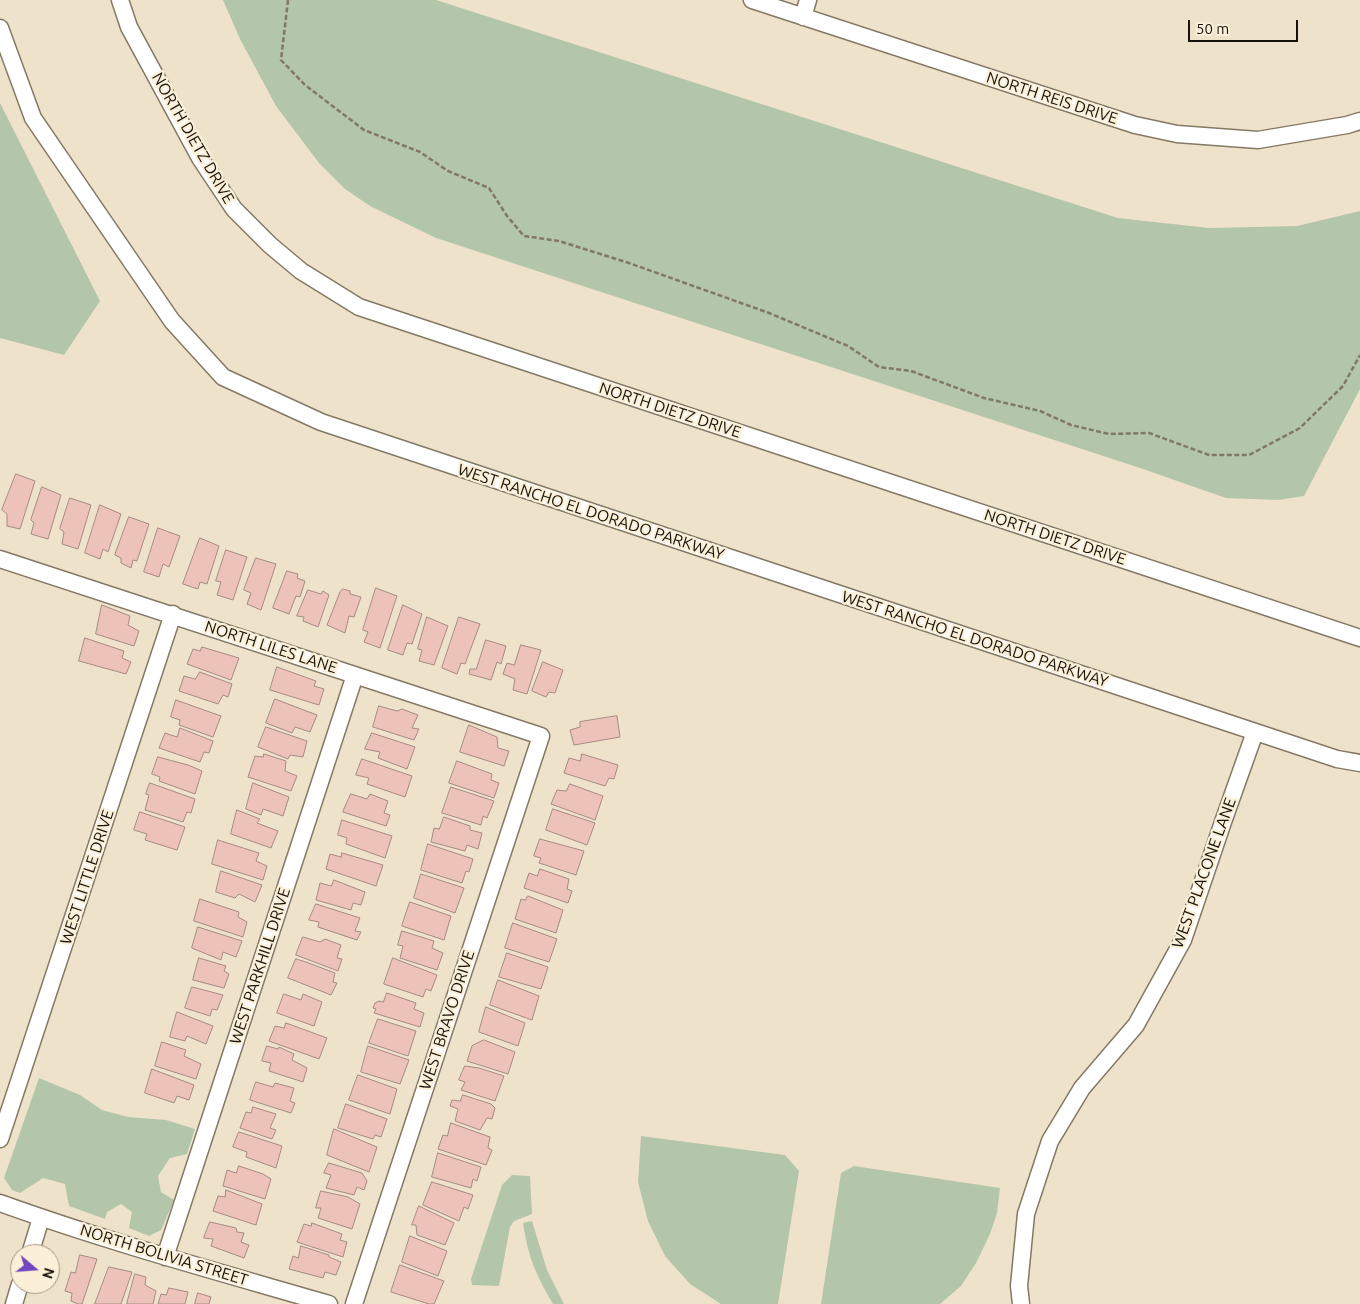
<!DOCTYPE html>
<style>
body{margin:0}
#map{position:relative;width:1360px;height:1304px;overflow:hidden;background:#efe2cb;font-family:Ubuntu,sans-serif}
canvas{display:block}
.north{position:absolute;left:10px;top:1244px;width:50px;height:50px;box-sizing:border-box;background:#fcefd8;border:1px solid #a09786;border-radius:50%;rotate:108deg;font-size:14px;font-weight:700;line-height:20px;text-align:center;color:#17130a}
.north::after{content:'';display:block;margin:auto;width:18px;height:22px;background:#7146be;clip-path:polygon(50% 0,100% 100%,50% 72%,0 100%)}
.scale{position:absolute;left:1188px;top:20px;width:110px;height:22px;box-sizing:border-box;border:2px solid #17130a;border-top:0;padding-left:6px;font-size:15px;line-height:18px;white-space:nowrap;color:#17130a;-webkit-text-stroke:4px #fcefd8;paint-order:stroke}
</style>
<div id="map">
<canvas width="1360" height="1304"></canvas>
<div class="north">N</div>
<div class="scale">50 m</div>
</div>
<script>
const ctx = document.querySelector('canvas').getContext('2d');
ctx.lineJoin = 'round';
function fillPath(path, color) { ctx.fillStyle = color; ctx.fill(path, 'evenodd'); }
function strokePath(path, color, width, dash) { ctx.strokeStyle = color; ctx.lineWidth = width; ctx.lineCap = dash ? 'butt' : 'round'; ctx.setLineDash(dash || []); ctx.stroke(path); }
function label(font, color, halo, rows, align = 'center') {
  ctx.font = font + ' Ubuntu,sans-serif'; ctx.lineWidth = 4.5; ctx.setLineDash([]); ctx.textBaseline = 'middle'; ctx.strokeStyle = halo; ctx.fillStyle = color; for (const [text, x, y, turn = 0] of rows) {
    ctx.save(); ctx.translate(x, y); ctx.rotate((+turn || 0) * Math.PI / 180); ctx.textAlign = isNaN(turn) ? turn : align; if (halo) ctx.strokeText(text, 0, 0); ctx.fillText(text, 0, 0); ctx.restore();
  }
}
fillPath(new Path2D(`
 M223 0H436L1118 218 1209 228 1297 226 1360 211V389L1304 496 1278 500 1226 498 1140 468 436 238 370 206 345 189 319 163 276 106 240 39Z
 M0 103 100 301 64 355 0 338Z
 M39 1078 80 1095 102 1110 128 1117 166 1120 195 1129 187 1154 170 1158 158 1176 161 1192 174 1200 161 1230 149 1236 129 1228 132 1212 121 1204 107 1212 105 1219 69 1206 65 1184 43 1178 20 1193 12 1190 4 1178Z
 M641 1136 785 1155 799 1171 778 1304H721L690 1284 665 1256 648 1221 638 1182Z
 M854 1166 1000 1188 997 1213 990 1234 976 1263 961 1286 940 1304H821L841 1173Z
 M512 1175 530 1176 532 1214 514 1221 510 1227 499 1286 472 1285 471 1279 502 1185Z
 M532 1221 547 1270 564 1304H553C536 1275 528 1257 523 1223Z`), '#b3c6a9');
const building = new Path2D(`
 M16 474 35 481 20 529 7 526V514L2 510Z
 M42 487 61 495 48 539 31 534 34 523 31 520Z
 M70 498 91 505 78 549 62 544 64 532 60 529Z
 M100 505 121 514 108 552 103 549 100 559 85 553Z
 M129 517 149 524 137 561 133 560 131 568 121 563V558L115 555Z
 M158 528 180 536 169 567 163 564 159 577 144 572Z
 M200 538 219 546 207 584 200 582 198 589 183 584Z
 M226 550 247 557 233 600 217 595 221 582 216 581Z
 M256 558 276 564 261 610 247 604 251 593 244 590Z
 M287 571 298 574 297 578 305 581 300 597 296 596 289 614 273 608Z
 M376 588 397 596 380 648 364 642 368 632 363 630Z
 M343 589 350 591V594L361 597 354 617 349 616 345 633 327 625 340 592Z
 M308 590 321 594 323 591 329 595 318 627 303 621 304 617 297 616Z
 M102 605 130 616 128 625 139 631 134 646 96 634Z
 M403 605 422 614 412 644 407 643 403 655 388 650Z
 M427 617 448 626 434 665 419 661 422 650 418 649Z
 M459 617 480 624 465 664 461 663 457 674 442 668Z
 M85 638 124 651 122 658 131 662 126 674 79 661Z
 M486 640 506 646 501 664 497 662 491 680 469 674 470 669H476Z
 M521 645 541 650 527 694 513 690 515 679 503 674 507 663 514 665Z
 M202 647 239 658 231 680 187 664 193 649 200 651Z
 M543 662 563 670 555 693 549 692 546 697 532 691Z
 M277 667 316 681 314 686 324 689 319 705 270 690Z
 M200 672 232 684 228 697 223 695 218 704 179 691 184 676 195 679Z
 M275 699 317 715 310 732 295 727 292 733 266 723Z
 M176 700 221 716 213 737 179 725 180 720 171 717Z
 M379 706 397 711 402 709 418 715 412 728 419 729 414 740 373 727Z
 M617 716 620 737 574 745 570 730 580 727V722Z
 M469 725 497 737 498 748 509 751 504 766 460 752Z
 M266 727 307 741 303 757 290 755 288 759 258 747Z
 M180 728 213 741 209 753 204 752 200 762 159 748 165 733 177 737Z
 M372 733 415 747 407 769 378 758 380 752 365 749Z
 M264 754 286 761 285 771 297 776 291 791 248 777 255 756 263 757Z
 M582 754 618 765 614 779 609 778 605 786 564 773 569 758 580 761Z
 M158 757 188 765 202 771 195 794 159 781 160 777 152 774Z
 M362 759 412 776 405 797 367 784 369 778 356 775Z
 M457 761 492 774 491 780 499 783 494 798 449 783Z
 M150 783 195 799 191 813 187 812 183 822 145 810 149 795 146 794Z
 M253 783 289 797 283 816 263 809 261 815 246 809Z
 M570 784 603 796 595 820 551 804 557 790 566 791Z
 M451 787 494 801 487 818 483 816 481 825 442 813Z
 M351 794 367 799 370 794 388 801 384 813 390 815 386 826 343 812Z
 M553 809 595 823 587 845 546 830Z
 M237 810 260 819 257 823 278 831 271 848 231 834Z
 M140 812 185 827 177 850 145 840 147 834 134 830Z
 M444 817 470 826V830L482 833 478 849 467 845 465 851 431 842 434 828 439 829Z
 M342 820 392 836 385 858 346 844 347 838 338 835Z
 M540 839 584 851 576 875 539 863 541 858 534 856Z
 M218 840 259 853 256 861 267 866 263 880 212 864Z
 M428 844 473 859 469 872 466 871 462 883 421 870Z
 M342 853 383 865 376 886 326 869 330 854 341 857Z
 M540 869 569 879 567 889 572 891 568 903 524 888 529 873 537 876Z
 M221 871 262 885 255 902 239 894 235 898 216 892Z
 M421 874 464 888 455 913 414 898Z
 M334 880 365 892 361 905 353 903 351 910 316 900 320 883 331 886Z
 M528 896 563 910 556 933 515 919 521 899 525 900Z
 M200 899 239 912 238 917 247 922 243 937 194 921Z
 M410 902 451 916 444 940 402 926Z
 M316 904 360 918 355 931 361 932 357 940 318 927 319 922 309 920Z
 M513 923 557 939 549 962 505 948Z
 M198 927 242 941 236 957 223 952 221 960 192 948Z
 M402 931 434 941 432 948 443 953 437 970 400 958 403 946 398 945Z
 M303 937 320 942 325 939 341 945 337 958 342 959 338 971 296 955Z
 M507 953 548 967 541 989 499 977Z
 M199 958 226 966 224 971 229 974 224 988 193 980Z
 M393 958 437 975 431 991 426 989 423 997 384 984Z
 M296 959 306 962 335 973 333 982 337 983 331 995 288 978Z
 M498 980 539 996 532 1020 490 1005Z
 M192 987 223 995 217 1010 212 1009 210 1016 185 1008Z
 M387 993 416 1003 414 1009 424 1013 420 1027 374 1013 376 1009 373 1008 375 1003 379 1001 383 1002Z
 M284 994 301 1000 303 994 322 1002 314 1026 277 1013Z
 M486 1007 525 1023 518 1046 479 1032Z
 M177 1012 213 1026 206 1044 187 1036 185 1041 170 1037Z
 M378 1019 416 1031 408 1056 369 1043Z
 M286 1023 327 1038 319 1059 269 1041 275 1026 284 1028Z
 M484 1040 515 1052 508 1074 467 1061 472 1046Z
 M162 1042 186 1050 184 1056 201 1064 196 1079 155 1066Z
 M267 1046 278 1049 279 1047 294 1054 292 1060 307 1068 303 1082 269 1071 271 1063 262 1061Z
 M368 1046 409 1060 400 1084 361 1072Z
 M465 1066 479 1068 504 1076 495 1101 461 1090 465 1082 459 1080Z
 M152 1069 194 1085 189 1100 177 1096 174 1103 145 1093Z
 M358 1075 397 1089 390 1114 349 1100Z
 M256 1082 273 1087 275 1083 294 1088 290 1101 295 1103 291 1113 250 1100Z
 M463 1095 491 1104 495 1108 492 1119 487 1118 480 1130 455 1121 458 1109 450 1106 452 1100 460 1101Z
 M346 1104 387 1119 381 1137 375 1135 373 1139 338 1128Z
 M253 1107 276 1114 270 1128 276 1130 272 1139 240 1128 246 1112 251 1113Z
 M451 1123 490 1137 488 1148 492 1150 486 1165 438 1149 443 1135 447 1136Z
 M334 1129 377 1147 369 1172 327 1155Z
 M239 1132 282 1146 276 1168 246 1157 247 1152 233 1147Z
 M438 1153 481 1167 477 1181 473 1179 471 1188 432 1177Z
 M329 1163 362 1173 367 1181 364 1190 357 1187 354 1195 326 1188 331 1175 324 1173Z
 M239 1166 263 1174 271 1179 265 1199 223 1186 227 1170 236 1173Z
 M432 1182 473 1195 468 1209 464 1207 459 1221 423 1205Z
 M226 1190 262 1204 256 1225 213 1211 218 1196 225 1197Z
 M321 1191 348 1197 360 1204 352 1229 318 1218 321 1208H316Z
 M419 1206 454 1223 445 1245 417 1235 416 1225H412Z
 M210 1222 236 1228 237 1232 244 1233 241 1242 249 1245 244 1258 211 1246 213 1239 204 1238Z
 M312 1223 342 1234 340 1240 347 1242 343 1257 297 1242 304 1224 311 1226Z
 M410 1236 447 1251 438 1276 402 1262Z
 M301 1246 329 1255V1257L341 1262 336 1275 325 1272 323 1278 289 1269 293 1256 298 1258Z
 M80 1255 97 1259 82 1304H78L71 1301 72 1293 65 1291 71 1272 75 1273Z
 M400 1265 444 1281 434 1304H429L391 1292Z
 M109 1267 132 1272 121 1304H95Z
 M135 1274 146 1277 145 1285 156 1291 153 1304H127Z
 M169 1288 188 1292 185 1304H158L161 1294 166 1295Z
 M198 1293 211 1297 209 1304H195Z`);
fillPath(building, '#edc2b8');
strokePath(building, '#a58a84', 1);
const minor = new Path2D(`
 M120 0 129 27 200 158 234 209 270 245 301 271 359 307 1360 638
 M752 0 1135 125 1177 134 1258 140 1347 125 1360 121
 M803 17 808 0
 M0 28 33 118 172 321 223 377 321 422 1337 759 1360 763
 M0 559 541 736 354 1304
 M0 1139 173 614
 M0 1203C108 1242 219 1272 329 1304
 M30 1254 41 1218
 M165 1257 355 675
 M14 1304 20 1284
 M1021 1304 1019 1286 1026 1214 1050 1141 1082 1088 1136 1025 1183 940 1223 822 1255 732`);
strokePath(minor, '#847964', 19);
strokePath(new Path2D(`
 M288 0 281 60 305 85 364 130 420 152 448 171 489 188 507 216 524 236 559 241 629 263 769 313 848 346 879 367 911 371 984 398 1040 411 1071 425 1109 434 1149 433 1209 455H1249L1300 428 1343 386 1360 355`), '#817868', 2.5, [5, 2.5]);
strokePath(minor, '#fff', 16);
label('16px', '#17130a', '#fcefd8', [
 ["NORTH REIS DRIVE",1052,98,18],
 ["NORTH DIETZ DRIVE",193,138,60],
 ["NORTH DIETZ DRIVE",670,410,18],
 ["WEST RANCHO EL DORADO PARKWAY",591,512,18],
 ["NORTH DIETZ DRIVE",1055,537,18],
 ["WEST RANCHO EL DORADO PARKWAY",975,639,18],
 ["NORTH LILES LANE",271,647,18],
 ["WEST PLACONE LANE",1204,873,-70],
 ["WEST LITTLE DRIVE",87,877,-72],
 ["WEST PARKHILL DRIVE",260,966,-72],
 ["WEST BRAVO DRIVE",447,1020,-72],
 ["NORTH BOLIVIA STREET",164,1255,17]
]);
</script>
